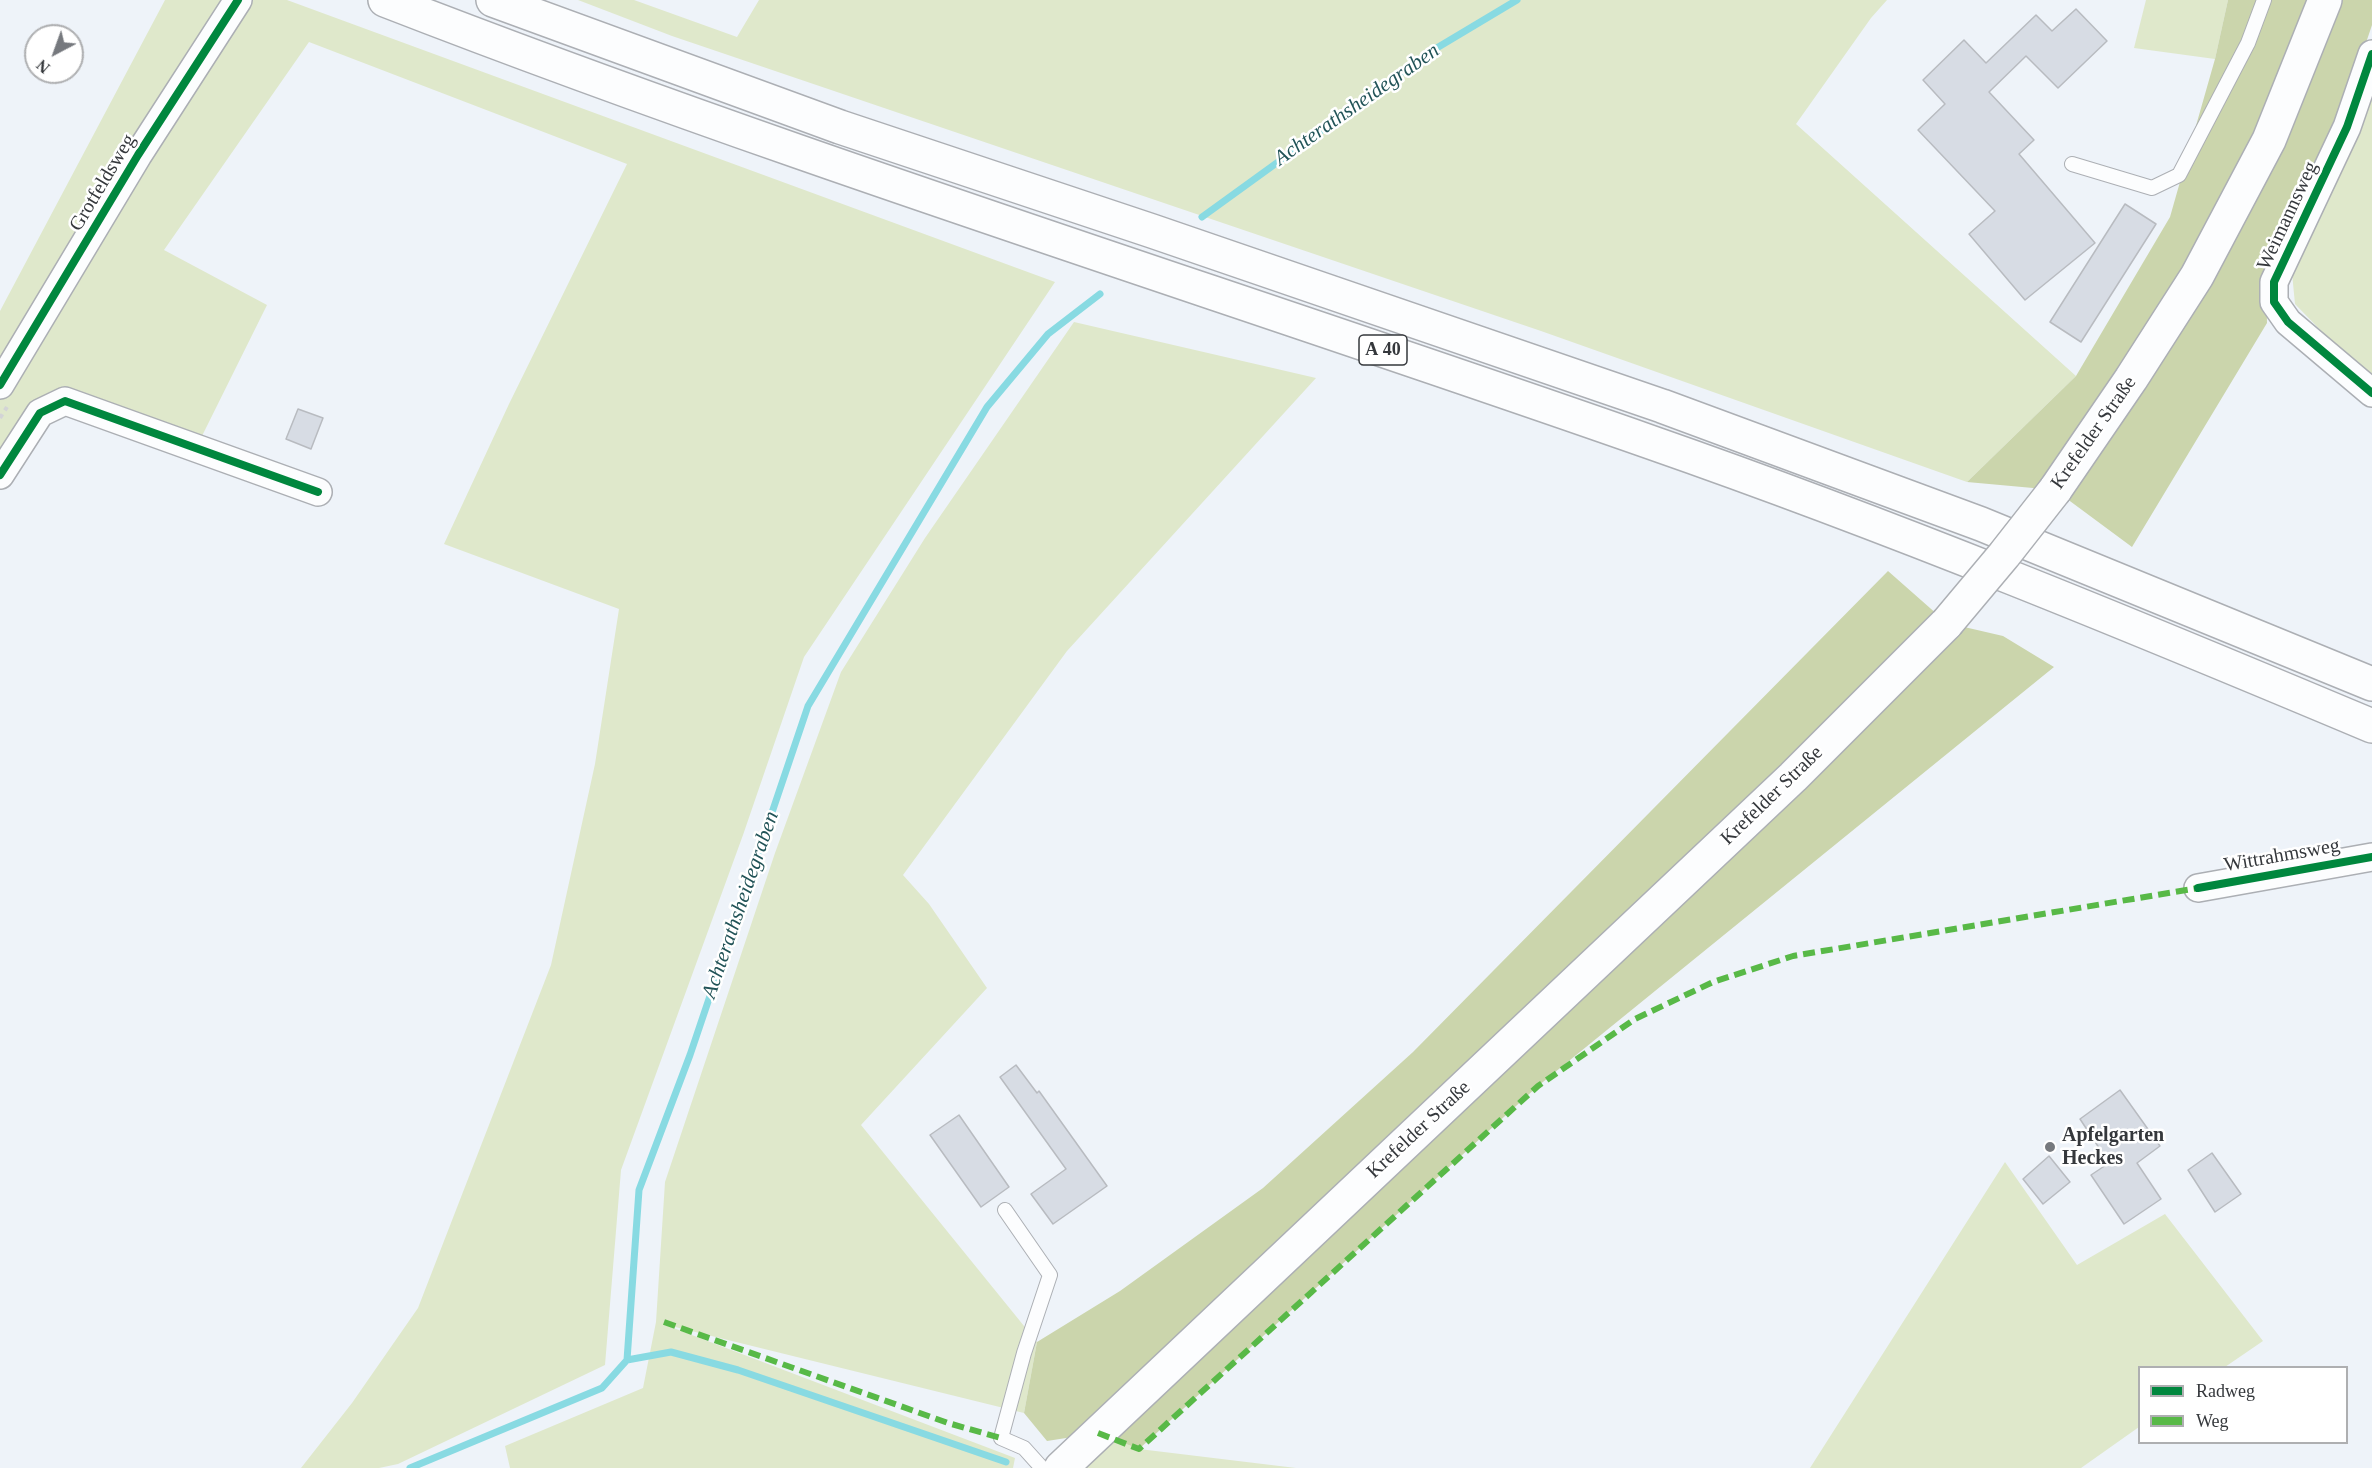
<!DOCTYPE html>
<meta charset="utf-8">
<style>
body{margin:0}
#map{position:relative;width:2372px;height:1468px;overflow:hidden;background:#eef3f9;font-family:Georgia,serif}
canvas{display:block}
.legend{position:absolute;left:2138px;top:1366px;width:210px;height:78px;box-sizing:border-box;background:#fff;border:2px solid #aeafb1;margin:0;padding:8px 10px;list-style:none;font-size:18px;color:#35383c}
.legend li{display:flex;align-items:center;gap:12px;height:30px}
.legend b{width:30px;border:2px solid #aeafb1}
.north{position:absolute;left:24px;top:24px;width:60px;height:60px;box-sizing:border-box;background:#fff;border:2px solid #aeafb1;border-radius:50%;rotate:221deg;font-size:16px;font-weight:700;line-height:24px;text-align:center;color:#35383c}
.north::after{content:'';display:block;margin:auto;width:21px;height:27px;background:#76797e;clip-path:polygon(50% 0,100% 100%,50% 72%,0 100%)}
</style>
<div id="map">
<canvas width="2372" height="1468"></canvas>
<ul class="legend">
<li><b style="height:8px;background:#00873e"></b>Radweg</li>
<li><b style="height:8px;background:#58b947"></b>Weg</li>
</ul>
<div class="north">N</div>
</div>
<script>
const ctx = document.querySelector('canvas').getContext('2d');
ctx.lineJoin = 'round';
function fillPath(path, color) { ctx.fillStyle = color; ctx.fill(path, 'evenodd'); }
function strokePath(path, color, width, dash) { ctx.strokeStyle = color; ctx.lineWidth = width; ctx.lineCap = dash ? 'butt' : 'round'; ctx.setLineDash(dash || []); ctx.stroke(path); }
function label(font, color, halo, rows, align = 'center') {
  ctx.font = font + ' Georgia,serif'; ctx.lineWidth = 5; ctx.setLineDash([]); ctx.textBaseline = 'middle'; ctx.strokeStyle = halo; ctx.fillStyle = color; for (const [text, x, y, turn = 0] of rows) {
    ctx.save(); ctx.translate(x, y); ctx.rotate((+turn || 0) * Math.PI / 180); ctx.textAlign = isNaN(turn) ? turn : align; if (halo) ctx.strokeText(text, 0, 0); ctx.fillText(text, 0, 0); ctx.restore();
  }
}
fillPath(new Path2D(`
 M165 0H287L1055 282 804 657 743 835 621 1170 605 1365 398 1464 379 1468H301L352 1403 418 1308 551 965 595 764 619 609 444 544 509 404 627 164 309 42 164 250 267 305 202 436 51 391 19 420 0 453V311Z
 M578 0H634L737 37 759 0H1887L1871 18 1796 124 2076 376 1967 482 1541 331 672 36Z
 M2146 0H2228L2215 59 2134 48Z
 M2372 93V374L2334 344 2295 304 2292 273Z
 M1074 322 1316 378 1067 651 903 875 929 904 987 988 861 1125 1037 1342 1024 1413 663 1324 1015 1458 1013 1468H510L505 1446 643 1388 656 1322 665 1182 775 853 841 672 925 538Z
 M2005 1162 2077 1265 2165 1214 2263 1341 2225 1367 2140 1368 2139 1427 2081 1468H1810Z
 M1098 1433 1139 1449 1296 1468H1069Z`), '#dfe8cb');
fillPath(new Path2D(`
 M2228 0H2372V25L2334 138 2266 273 2267 323 2132 547 2055 490 1967 482 2076 376 2170 217 2215 59Z
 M1888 571 1947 623 2003 636 2054 667 1538 1086 1139 1449 1098 1433 1047 1441 1024 1413 1037 1342 1120 1291 1263 1188 1413 1052Z`), '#cbd5ac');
strokePath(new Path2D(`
 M1202 217 1430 52 1517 0
 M627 1360 671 1352 738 1370 1006 1462
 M410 1468 602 1388 627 1360 639 1190 690 1055 808 706 987 407 1048 334 1100 294`), '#88dae2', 7);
const building = new Path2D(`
 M2076 9 2107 41 2058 88 2026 56 1989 92 2034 140 2019 154 2095 243 2025 300 1969 234 1995 211 1918 130 1945 104 1923 80 1964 40 1986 63 2036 15 2052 31Z
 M2125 204 2156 224 2081 342 2050 322Z
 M298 409 323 418 311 449 286 439Z
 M1016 1065 1037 1093 1039 1091 1107 1186 1053 1224 1031 1194 1066 1169 1000 1077Z
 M2120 1090 2160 1146 2137 1163 2161 1199 2124 1224 2091 1175 2109 1163 2080 1119Z
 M959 1115 1009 1187 981 1207 930 1135Z
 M2212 1153 2241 1194 2215 1212 2188 1170Z
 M2049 1156 2070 1182 2043 1204 2023 1179Z`);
fillPath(building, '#d7dce4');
strokePath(building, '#b8bbc0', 1.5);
const lane = new Path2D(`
 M2072 164 2152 188 2179 175 2248 43 2264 0
 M1005 1210 1050 1275 1024 1353 1001 1438 1024 1448 1042 1468`);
const street = new Path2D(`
 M2372 54 2347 127 2274 282V302L2288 322 2372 393
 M0 385 138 155 238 0
 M0 475 40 413 65 401 318 492
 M2198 888 2372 857`);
const secondary = new Path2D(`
 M2055 490 2131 379 2197 276 2269 140 2325 0
 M1061 1468 1793 777 1947 623`);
const highway = new Path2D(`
 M385 0C802 162 1228 294 1650 442 1894 527 2134 626 2372 726
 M493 0 840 127 1152 231 1662 406 1981 524 2372 684`);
strokePath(lane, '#acafb4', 16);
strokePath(street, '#acafb4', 30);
strokePath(secondary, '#acafb4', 36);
strokePath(highway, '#acafb4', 36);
strokePath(new Path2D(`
 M0 418 7 407`), '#d3d4d6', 4, [4.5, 4.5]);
strokePath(lane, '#fcfdfe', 14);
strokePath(street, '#fcfdfe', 27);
strokePath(secondary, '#fcfdfe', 33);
strokePath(highway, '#fcfdfe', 33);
const secondaryBridge = new Path2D(`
 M1947 623 2004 555 2055 490`);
strokePath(secondaryBridge, '#acafb4', 36, []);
strokePath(secondaryBridge, '#fcfdfe', 33);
strokePath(new Path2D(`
 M664 1322 948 1423 1001 1438
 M1098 1433 1139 1449 1538 1086 1635 1019 1713 982 1793 956 2198 888`), '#58b947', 6, [12, 6]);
strokePath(new Path2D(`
 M2372 54 2347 127 2274 282V302L2288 322 2372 393
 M0 385 138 155 238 0
 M0 475 40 413 65 401 318 492
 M2198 888 2372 857`), '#00873e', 8);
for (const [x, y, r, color] of [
 [2050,1147,6,"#76797e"]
]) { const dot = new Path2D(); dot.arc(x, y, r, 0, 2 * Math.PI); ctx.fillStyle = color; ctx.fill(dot); strokePath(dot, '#fff', 2); }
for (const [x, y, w] of [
 [1383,350,48]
]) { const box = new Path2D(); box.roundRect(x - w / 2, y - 15, w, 30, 4.5); ctx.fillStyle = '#fff'; ctx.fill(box); strokePath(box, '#35383c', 1.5); }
label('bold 18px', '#35383c', null, [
 ["A 40",1383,350]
]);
label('20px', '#35383c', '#fff', [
 ["Grotfeldsweg",103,183,-59],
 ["Weimannsweg",2288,216,-65],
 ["Krefelder Straße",2094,433,-55],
 ["Krefelder Straße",1772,796,-44],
 ["Wittrahmsweg",2282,856,-10],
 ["Krefelder Straße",1419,1130,-43]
]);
label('bold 20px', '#35383c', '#fff', [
 ["Apfelgarten",2062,1136],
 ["Heckes",2062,1159]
], 'left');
label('italic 21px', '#215357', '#fff', [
 ["Achterathsheidegraben",1357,105,-35],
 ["Achterathsheidegraben",741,905,-71]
]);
</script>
